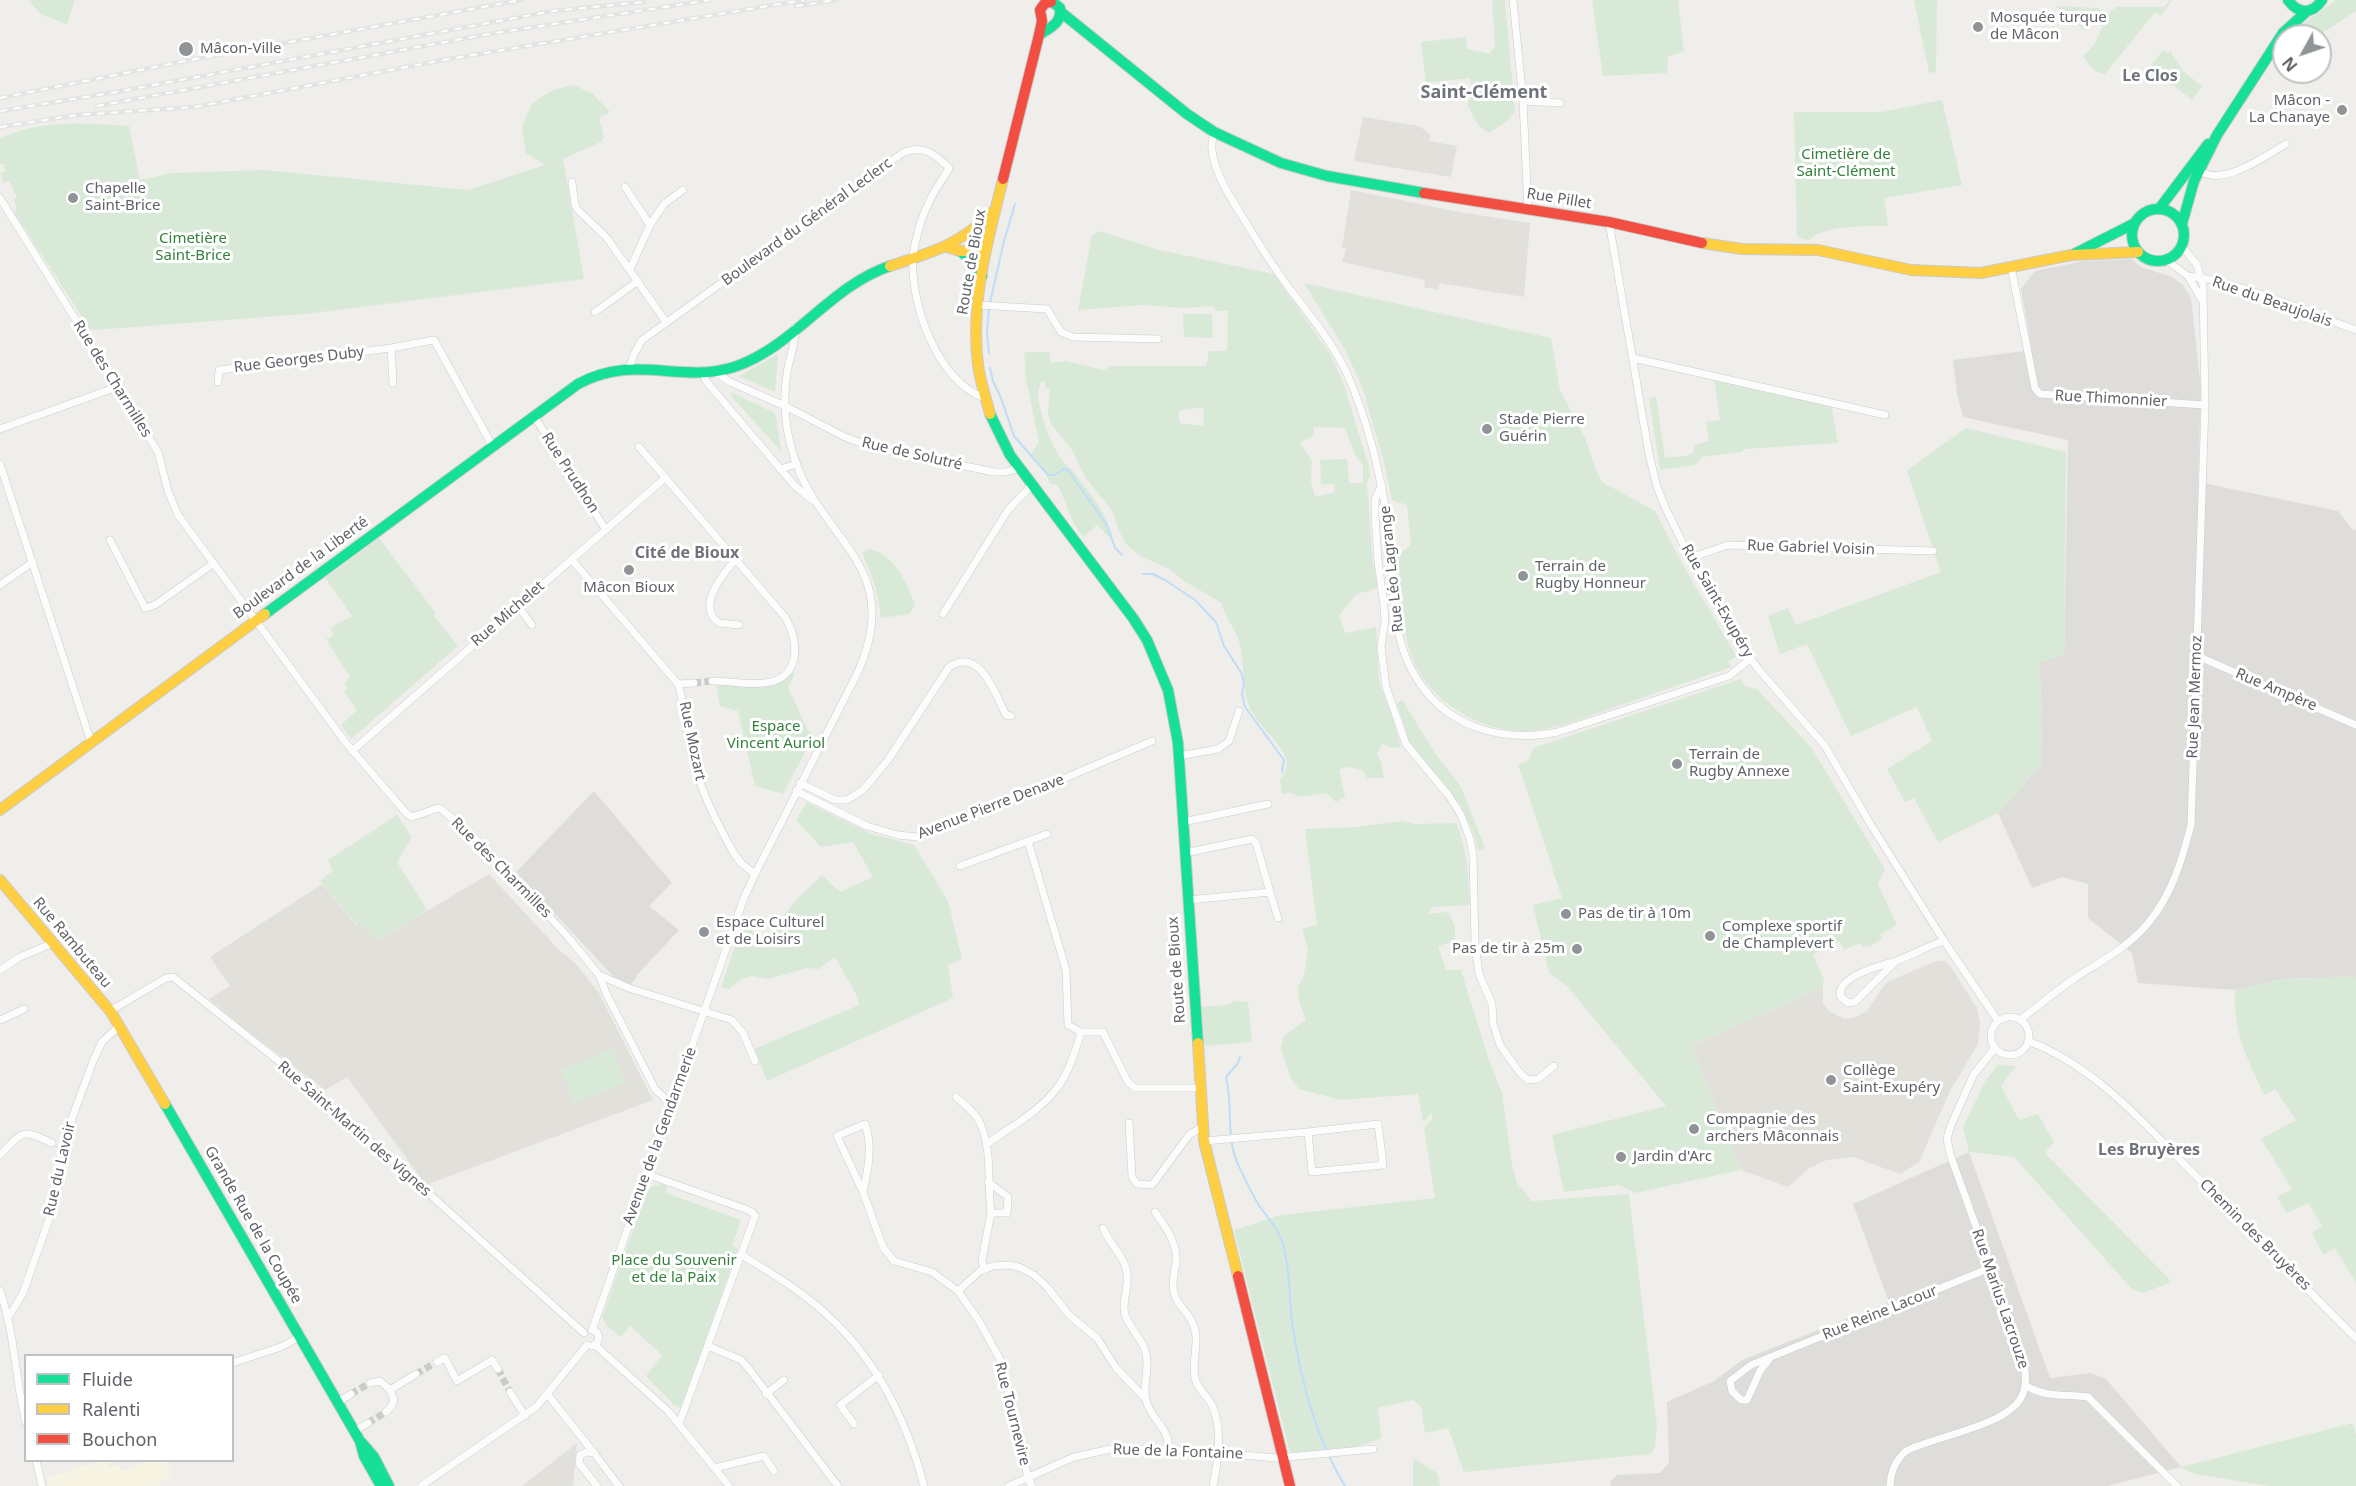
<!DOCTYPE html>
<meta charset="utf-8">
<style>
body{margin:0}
#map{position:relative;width:2356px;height:1486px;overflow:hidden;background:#efeeea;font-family:"Noto Sans",sans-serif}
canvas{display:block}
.legend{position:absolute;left:24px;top:1354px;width:210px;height:108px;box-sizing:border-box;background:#fff;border:2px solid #bfc1c3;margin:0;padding:8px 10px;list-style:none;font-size:18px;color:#5f6368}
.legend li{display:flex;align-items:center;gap:12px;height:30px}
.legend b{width:30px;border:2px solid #bfc1c3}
.north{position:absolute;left:2272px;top:24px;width:60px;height:60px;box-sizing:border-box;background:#fff;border:2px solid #bfc1c3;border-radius:50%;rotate:230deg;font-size:16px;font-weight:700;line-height:24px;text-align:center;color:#5f6368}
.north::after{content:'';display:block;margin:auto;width:21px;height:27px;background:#919496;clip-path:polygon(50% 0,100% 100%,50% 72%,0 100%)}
</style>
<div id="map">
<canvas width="2356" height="1486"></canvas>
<ul class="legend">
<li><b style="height:8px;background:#16e098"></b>Fluide</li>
<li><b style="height:8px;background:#ffcf43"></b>Ralenti</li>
<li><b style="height:8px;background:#f24e42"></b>Bouchon</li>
</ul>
<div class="north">N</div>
</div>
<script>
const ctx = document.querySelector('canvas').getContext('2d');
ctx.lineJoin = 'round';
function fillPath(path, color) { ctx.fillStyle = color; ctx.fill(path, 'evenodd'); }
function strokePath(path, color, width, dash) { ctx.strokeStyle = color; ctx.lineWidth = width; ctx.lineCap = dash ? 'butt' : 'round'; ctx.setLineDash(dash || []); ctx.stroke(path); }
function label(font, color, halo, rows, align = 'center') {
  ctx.font = font + ' "Noto Sans",sans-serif'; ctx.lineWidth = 6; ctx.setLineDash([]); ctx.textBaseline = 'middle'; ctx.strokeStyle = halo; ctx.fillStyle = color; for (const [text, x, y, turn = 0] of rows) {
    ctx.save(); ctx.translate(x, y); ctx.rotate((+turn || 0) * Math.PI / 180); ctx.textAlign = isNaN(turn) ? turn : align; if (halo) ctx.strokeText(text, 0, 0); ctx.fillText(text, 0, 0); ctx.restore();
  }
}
fillPath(new Path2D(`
 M104 1460 106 1461 110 1468 118 1465 121 1471 147 1461H166L172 1477 159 1482 160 1486H49L47 1478Z`), '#f7f4e4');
fillPath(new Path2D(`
 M2131 259 2141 267 2172 277 2183 285 2191 298 2201 389 2198 482 2338 511 2352 529 2356 530V977L2284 979 2235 990 2138 983 2132 953 2088 918V884L2062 877 2032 888 1998 813 2041 765 2042 715 2039 662 2064 655 2068 440 1963 417 1957 393 1953 360 2032 350 2021 289 2035 271 2084 261Z
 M594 791 672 883 649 906 679 930 636 976 637 977 630 985 614 977 516 872Z
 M1969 1152 2050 1378 2091 1373 2106 1379 2181 1467 2107 1486H1611L1610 1482 1617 1475 1660 1473 1669 1463 1667 1402 1714 1381 1742 1360 1889 1302 1853 1204Z`), '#dfddda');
fillPath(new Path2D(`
 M1363 117 1419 126 1431 135 1429 141 1457 146 1451 177 1354 161Z
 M1351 190 1459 212 1530 223 1524 297 1440 283 1438 290 1424 287 1425 280 1342 262 1346 249 1342 248Z
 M489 874 560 951 576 964 599 993 653 1100 426 1185 347 1077 325 1090 240 1025 209 999 230 986 210 957 322 884 357 926 362 923 378 940Z
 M1936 961H1945L1951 967 1977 1008 1980 1024 1978 1044 1950 1091 1919 1162 1900 1174 1853 1157 1827 1160 1809 1168 1788 1187 1741 1170 1691 1045 1823 987V1003L1829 1011 1844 1019 1856 1017 1867 1011 1882 988 1889 981Z
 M577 1443 573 1486H522Z`), '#e2e0da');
fillPath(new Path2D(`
 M28 0H75L67 24 42 15Z
 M1492 0H1505L1515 112 1507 121 1489 133 1478 125 1467 104 1473 94 1470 78 1426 83 1421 42 1466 37 1467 49 1490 54 1495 45Z
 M1592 0H1678L1684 52 1668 56 1667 73 1603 76Z
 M1914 0H1937L1936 73 1929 72Z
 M2170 0H2172L2161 16 2155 12 2105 74C2096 74 2087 64 2083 56 2088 52 2093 47 2096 41 2103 29 2104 15 2116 7H2164Z
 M2336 0H2356V11L2318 36H2292L2300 26Z
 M2056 6 2099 8 2100 13 2085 31Z
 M2163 50 2168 54 2170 51 2183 71 2202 86 2192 100 2173 85 2145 73Z
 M574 85 593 94 610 112 599 118 604 137 601 142 563 159 584 279 305 314 94 330 90 329 14 212 17 210 14 199 17 197 9 181 4 183 0 173 5 172 4 164H0V138C43 119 84 123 129 126L140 180 172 173 265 170 468 190 545 165 526 153 522 127 531 105 539 98 553 90Z
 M1942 100 1962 185 1884 198 1888 226C1869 226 1823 225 1809 240L1802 239 1797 236 1794 112H1882Z
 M1099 231 1159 250 1274 274 1330 354 1343 382 1369 467 1370 476 1367 483 1373 564 1378 588 1357 594 1339 615 1345 633 1376 627 1379 682 1391 712 1401 747 1393 748 1382 744 1377 754 1381 762 1384 778H1367L1363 770 1346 767 1339 770 1345 797 1336 802 1326 793 1300 797 1291 793 1282 794 1280 780C1284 773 1289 768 1286 759 1282 745 1261 727 1253 714 1240 694 1246 664 1239 641 1235 627 1223 617 1222 603L1184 581 1169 569 1140 556 1127 545 1121 535 1112 511 1085 477 1072 450 1051 424 1048 414 1050 390 1045 387V382H1041C1040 387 1037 391 1038 396 1040 416 1055 459 1072 470 1089 492 1108 513 1113 541L1097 525 1083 537C1070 521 1067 504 1058 485L1050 484 1044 469 1031 454 1039 442 1026 378 1024 352H1049L1051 363 1066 361 1104 370 1110 366H1206L1209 351H1227L1228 311H1216L1214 306 1182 308 1143 305 1078 310 1092 235ZM1203 407 1204 426 1180 423 1178 411ZM1314 427 1345 428 1355 455 1363 465V483H1349L1347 459 1320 460 1321 485 1334 483 1335 492 1315 497 1311 481 1312 461 1300 443 1313 436Z
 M1304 283 1551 338 1560 390 1585 438 1596 471 1602 482 1655 511 1683 565 1737 657 1728 661 1731 667C1693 680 1656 693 1618 706 1588 716 1558 730 1526 731 1480 732 1430 702 1413 659 1400 627 1401 589 1398 555L1411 545 1407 505 1392 500 1383 459 1362 386 1344 348Z
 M1183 314H1212L1213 338 1184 337Z
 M778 354 775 390 773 391 739 376Z
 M1714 379 1831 404 1838 443 1744 449 1741 452 1702 457 1695 465 1660 470 1649 398 1656 397 1665 458 1685 456 1694 453V445L1709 441 1706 422 1720 420Z
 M733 393 773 412 776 416 781 451 732 397 731 394Z
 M1966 428 2066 452 2064 655 2039 662 2042 715 2041 765 1998 813 1938 842 1914 798 1905 802 1887 769 1932 741 1917 707 1851 736 1807 644 1780 654 1768 616 1788 608 1796 625 1941 572 1907 470Z
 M379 538 435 612 434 616 458 646 351 739 341 725 357 710 344 692 348 688 344 684 350 677 326 639 334 635 330 628 352 616 325 578Z
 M869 549C894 553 908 584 915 606L909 614 881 618C878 590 872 576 862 552Z
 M791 672 795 674 788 687 807 729 814 735 783 794 755 786 738 711 720 706 716 683 761 686 776 684Z
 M1741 679 1744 686 1757 689 1811 747 1885 869 1878 884 1897 925 1880 934 1882 939C1873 943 1868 952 1860 943L1844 950 1839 941 1813 955 1824 979 1823 987 1691 1045 1741 1170 1635 1193 1620 1185 1564 1192 1552 1135 1666 1106 1567 986 1549 973 1533 905 1562 898 1518 764 1529 761 1533 748Z
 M1402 700 1437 756 1461 787 1485 848 1478 851 1474 834 1461 805 1409 741 1397 703Z
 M807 802 872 834 914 845 948 901 962 959 948 965 953 998 767 1081 754 1049 859 1005 856 994 835 957 819 969 807 968 768 979 752 976 741 979 729 989 721 987 743 923 763 941 798 898 822 875 840 892 873 877 853 842 821 847 796 820Z
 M397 815 412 837 397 862 427 910 378 940 362 923 358 926 320 881 333 870 328 860Z
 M1402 821 1414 824 1456 823C1468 850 1468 876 1470 905L1432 907 1428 914 1448 912 1455 926V941L1438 946 1446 970H1461L1488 1057 1502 1093 1512 1164 1517 1183 1532 1201 1629 1194 1657 1426 1655 1447 1651 1454 1464 1472 1448 1428 1425 1433 1421 1406 1413 1400 1378 1408 1381 1438C1352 1451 1321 1452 1290 1452L1234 1230 1281 1215 1435 1198 1424 1128 1433 1118 1431 1113 1423 1122 1418 1094 1341 1100 1299 1089 1291 1079 1281 1048 1284 1036 1306 1020 1299 1001 1298 987 1304 975 1308 950 1302 929 1317 925 1305 829 1356 827Z
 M2356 977V1283L2335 1248 2323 1255 2312 1233 2322 1226 2308 1203 2287 1213 2277 1197 2292 1189 2261 1139 2296 1120 2275 1089 2264 1095C2247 1057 2233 1034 2235 990L2284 979Z
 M1236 1001 1248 1002 1252 1042 1204 1046 1202 1007 1227 1005Z
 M612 1049 625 1083 574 1103 561 1070Z
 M1997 1065 2016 1066 2001 1086 2019 1120 2038 1114 2054 1142 2045 1153 2172 1282 2143 1293 2131 1288 2014 1157 1969 1152 1963 1127 1984 1083Z
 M662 1184 667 1186 666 1193 741 1220 732 1246 738 1248 681 1409 677 1405H674L646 1376 662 1355 630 1326 621 1337 607 1326 602 1317 647 1191 653 1186Z
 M2353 1423 2356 1436V1486H2269L2195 1474 2181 1467Z
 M1413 1458 1437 1473 1440 1486H1413Z`), '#d8ead7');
strokePath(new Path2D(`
 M990 303 1004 241 1015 204
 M989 353 987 332 989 308
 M990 368 993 381 1001 398 1014 436 1048 475H1054L1064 469 1068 470 1108 527 1115 548 1122 555
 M1143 574H1153L1165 580 1195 600 1216 622 1224 646 1242 674 1244 683 1242 694 1245 707 1284 760 1282 772
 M1240 1056 1238 1063 1226 1077C1233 1104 1226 1136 1237 1162 1244 1177 1251 1193 1260 1207 1268 1218 1278 1228 1282 1241 1290 1267 1289 1295 1292 1322 1300 1377 1316 1439 1345 1486`), '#bfddf8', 2);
strokePath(new Path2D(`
 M694 683 712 681
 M498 1369 510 1392
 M416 1374 437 1362
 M351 1394 370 1383
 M368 1423 386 1412`), '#cbcbca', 7, [7, 3.5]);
const street = new Path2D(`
 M1513 0 1523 101 1528 209
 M1523 101 1560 103
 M1214 132C1213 138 1211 144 1212 150 1215 174 1230 197 1242 216 1255 238 1269 260 1284 281 1308 314 1336 345 1351 383 1371 431 1382 481 1389 532 1395 587 1388 643 1424 689 1456 731 1509 742 1558 732L1729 676 1750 659
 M2198 170C2222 188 2263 157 2286 144
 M572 182 575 205 578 210 607 238 666 322
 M625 187 650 225
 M0 198 158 452 168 491 178 515 346 743 407 814 412 817 438 808 441 809 471 834 515 879 568 937 599 975 629 988 732 1020 743 1033 755 1061
 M1609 222 1649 454 1657 487 1665 507 1690 558 1740 645 1760 671 1825 746 1871 825 1944 941 1998 1021
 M2166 260 2188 276 2202 300
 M2011 267 2035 388 2040 394 2205 405
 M630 269 650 225 664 204 683 190
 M2188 276C2244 283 2303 311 2356 330
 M978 305 1047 309 1061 332 1073 337 1158 339
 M595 312 638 281
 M391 348 393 383
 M1633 358 1885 415
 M629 369 634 354 642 340 904 152C924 145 935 154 949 168 943 179 936 188 930 200 922 216 915 239 913 257 910 303 937 382 985 398
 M714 371 730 382 785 406 845 437 872 447 994 472H1006L1019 468
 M703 373 706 381 794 485 812 500
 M218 382 219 370 391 348 434 340 492 445
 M534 416 606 530
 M0 429 117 387
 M639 447 785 617C800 642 801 680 764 683 747 685 729 681 712 681
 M0 464 91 742
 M780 469 797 464
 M1382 485 1375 499V515L1378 561 1384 607 1385 620 1381 647 1386 687 1406 744 1449 796 1461 815 1470 839 1473 855 1475 943 1479 974 1492 1004 1493 1023 1500 1045 1520 1073 1528 1080 1538 1079 1554 1066
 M110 540 145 608 155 605 214 563
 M1690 558 1728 545 1933 551
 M572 560 678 684C686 708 686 733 692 757 701 792 717 824 735 855L742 864 755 874
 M735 560C722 575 696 607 719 623L739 625
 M0 585 33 562
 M517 605 532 625
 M943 614 1008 510 1032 485
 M2195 655 2356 725
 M678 684 694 683
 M352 751 665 478
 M1179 756 1218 749 1229 741 1239 711
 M800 783 835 800H847L863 790 888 760 949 667C980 646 995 694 1006 715L1011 716
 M796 791 867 826 898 835 917 837 997 807 1152 741
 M1183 822 1268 804
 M1028 841 1066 970 1068 1025 1081 1032
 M1185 853 1252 839 1256 843 1270 892 1188 900
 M960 866 1047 834
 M1270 892 1278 918
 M1896 961 1855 1002 1848 1003 1840 996C1838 975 1881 966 1896 961 1913 955 1927 946 1944 941
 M0 970 20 957 53 943
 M599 975 607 995 655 1089 671 1104
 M110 1011 166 978 173 977 300 1078 584 1333
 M1991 1036a19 19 0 1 1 38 0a19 19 0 1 1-38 0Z
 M0 1020 24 1009
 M2020 1020C2038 1006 2056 991 2075 978 2101 961 2129 947 2149 922 2172 894 2182 860 2191 825L2205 405 2203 286 2197 265 2182 246
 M2028 1041C2094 1066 2141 1120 2190 1170 2246 1225 2300 1283 2356 1338
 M956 1097C963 1104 975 1112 979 1121 993 1148 987 1184 991 1213H1007L1008 1197 988 1182
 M1129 1123 1132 1177 1137 1184 1152 1185 1189 1135 1202 1127
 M1204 1141 1308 1132 1312 1172 1383 1165 1378 1124 1308 1132
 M987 1144C1010 1127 1040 1111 1057 1088 1069 1073 1076 1050 1081 1032H1103L1128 1082 1135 1088H1199
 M0 1155C24 1131 20 1128 52 1143
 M646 1174 745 1209 752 1212 755 1216 679 1424
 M863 1192C868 1170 873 1146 865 1124L837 1136 863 1192 883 1247 894 1261 932 1272 958 1291
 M1155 1212C1165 1226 1178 1244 1176 1262 1175 1272 1171 1282 1174 1293 1177 1305 1186 1310 1191 1320 1202 1339 1191 1358 1195 1378 1197 1389 1207 1395 1212 1405 1223 1430 1218 1460 1213 1486
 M1103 1228C1108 1242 1121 1252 1126 1268 1130 1282 1124 1294 1124 1309 1125 1324 1140 1335 1145 1350 1151 1367 1142 1385 1146 1400 1151 1421 1167 1423 1169 1449
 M742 1255C764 1269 787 1282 807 1298 869 1345 905 1413 924 1486
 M984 1270 982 1260 991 1213
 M0 1291C15 1333 15 1379 26 1423
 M9 1316 23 1293 54 1205 72 1118 94 1059 102 1042 119 1026
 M592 1330 744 898 755 874 857 674C908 561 816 542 792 450 785 426 783 398 787 373 789 358 796 344 795 328
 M592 1330 597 1332 599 1337 597 1343 592 1346
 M595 1345 668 1411 729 1486
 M708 1346 741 1360 749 1369 838 1486
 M1770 1358 1760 1371 1747 1400H1741L1732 1391 1730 1381 1751 1365 1990 1268
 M437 1362 445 1358 457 1381 492 1360 498 1369
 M232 1363 281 1347 301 1336
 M370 1383 380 1381 390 1390 394 1400 391 1407 386 1412
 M2025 1385C2044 1398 2066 1394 2088 1397L2177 1486
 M390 1390 416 1374
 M510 1392 525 1416
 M766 1394 784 1380
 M548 1395 594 1453
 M338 1402 351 1394
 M854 1424 840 1405 879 1375
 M355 1431 368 1423
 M36 1460 42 1486
 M714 1468 764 1456 774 1471
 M421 1486 536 1407 587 1345
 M597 1486 579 1463 580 1455 587 1452 594 1453 619 1486
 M1009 1486 1074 1457 1111 1449H1169L1277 1458 1373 1449
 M1032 1486 1028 1478 1002 1363 979 1321 958 1291 980 1271 993 1266 1009 1265 1019 1267 1034 1275 1047 1287 1069 1315 1097 1338 1116 1368 1145 1398
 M1890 1486C1891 1471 1895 1461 1906 1451 1935 1436 2008 1426 2022 1396 2028 1383 2025 1368 2022 1355L1950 1154 1947 1138 1951 1125 1974 1074 1995 1048`);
const fast = new Path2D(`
 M2288 0C2298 14 2312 15 2322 0
 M1062 13 1187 114 1214 132 1281 163 1327 176 1424 193
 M1039 35C1051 27 1062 23 1060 8L1050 0
 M2132 235a26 26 0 1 1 52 0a26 26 0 1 1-52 0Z
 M2159 209 2208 144
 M2182 224 2194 181 2217 135 2283 33 2306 12
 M960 251 972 261 982 276
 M2074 254 2135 223
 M990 414 1010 455 1133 618 1147 640 1168 690 1178 743 1198 1043
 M265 614 578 384C635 353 680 384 734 367 794 347 830 286 890 266
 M165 1104 360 1441 364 1456 381 1486
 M362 1443 374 1457 389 1486`);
const slow = new Path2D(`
 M1702 243 1742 249 1818 250 1911 270 1981 273 2071 255 2138 252
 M947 247 960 251H986
 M890 266C936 251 959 245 995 210
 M990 414C986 398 980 381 978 365 970 302 988 240 1003 179
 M0 810 265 614
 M0 880 111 1012 165 1104
 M1198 1043 1204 1141 1238 1276`);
const jam = new Path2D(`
 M1003 179 1039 35 1042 21 1040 10 1045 3 1051 2
 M1424 193 1609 222 1702 243
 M1238 1276 1290 1486`);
strokePath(street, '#cbcccc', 8);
strokePath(fast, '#cacacb', 12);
strokePath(slow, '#cacacb', 12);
strokePath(jam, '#cacacb', 12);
strokePath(street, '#fdfcfc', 7);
strokePath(fast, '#16e098', 10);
strokePath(slow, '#ffcf43', 10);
strokePath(jam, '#f24e42', 10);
const rail = new Path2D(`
 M796 6 836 0
 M0 98 180 62 521 0
 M97 106 489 34 710 0
 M0 111 116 92 553 11 644 2
 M0 127 77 115 195 107 449 59 804 0`);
strokePath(rail, '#e4e4e4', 4.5);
strokePath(rail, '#fff', 2, [7]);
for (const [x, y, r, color] of [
 [1978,27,6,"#919496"],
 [186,49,8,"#919496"],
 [2342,110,6,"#919496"],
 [73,198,6,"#919496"],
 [1487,429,6,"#919496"],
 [629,570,6,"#919496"],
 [1523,576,6,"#919496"],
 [1677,764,6,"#919496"],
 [1566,914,6,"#919496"],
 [704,932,6,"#919496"],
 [1710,936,6,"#919496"],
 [1577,949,6,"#919496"],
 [1831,1080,6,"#919496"],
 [1694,1129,6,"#919496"],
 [1621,1157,6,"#919496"]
]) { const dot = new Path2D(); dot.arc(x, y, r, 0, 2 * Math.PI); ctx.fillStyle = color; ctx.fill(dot); strokePath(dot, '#fff', 2); }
label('15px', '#5f6368', '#fff', [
 ["Mosquée turque",1990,18],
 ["de Mâcon",1990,35],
 ["Mâcon-Ville",200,49],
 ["Mâcon -",2330,101,"right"],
 ["La Chanaye",2330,118,"right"],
 ["Chapelle",85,189],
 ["Saint-Brice",85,206],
 ["Stade Pierre",1499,420],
 ["Guérin",1499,437],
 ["Terrain de",1535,567],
 ["Rugby Honneur",1535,584],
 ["Mâcon Bioux",629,588,"center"],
 ["Terrain de",1689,755],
 ["Rugby Annexe",1689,772],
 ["Pas de tir à 10m",1578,914],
 ["Espace Culturel",716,923],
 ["et de Loisirs",716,940],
 ["Complexe sportif",1722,927],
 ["de Champlevert",1722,944],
 ["Pas de tir à 25m",1565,949,"right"],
 ["Collège",1843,1071],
 ["Saint-Exupéry",1843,1088],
 ["Compagnie des",1706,1120],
 ["archers Mâconnais",1706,1137],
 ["Jardin d'Arc",1633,1157]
], 'left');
label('15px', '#35813d', '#fff', [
 ["Cimetière de",1846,155],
 ["Saint-Clément",1846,172],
 ["Cimetière",193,239],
 ["Saint-Brice",193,256],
 ["Espace",776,727],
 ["Vincent Auriol",776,744],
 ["Place du Souvenir",674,1261],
 ["et de la Paix",674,1278]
]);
label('15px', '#5f6368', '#fff', [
 ["Rue Pillet",1559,199,9],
 ["Boulevard du Général Leclerc",807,222,-36],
 ["Route de Bioux",972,262,-80],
 ["Rue du Beaujolais",2272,302,19],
 ["Rue Georges Duby",299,360,-7],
 ["Rue des Charmilles",112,379,58],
 ["Rue Thimonnier",2111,399,3],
 ["Rue de Solutré",912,454,13],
 ["Rue Prudhon",570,473,57],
 ["Rue Gabriel Voisin",1811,548,2],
 ["Boulevard de la Liberté",301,568,-36],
 ["Rue Léo Lagrange",1392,569,-96],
 ["Rue Saint-Exupéry",1717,601,60],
 ["Rue Michelet",508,614,-41],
 ["Rue Ampère",2276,690,23],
 ["Rue Jean Mermoz",2195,697,-88],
 ["Rue Mozart",692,741,78],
 ["Avenue Pierre Denave",991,807,-21],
 ["Rue des Charmilles",501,868,45],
 ["Rue Rambuteau",72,943,50],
 ["Route de Bioux",1177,970,-94],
 ["Rue Saint-Martin des Vignes",354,1129,41],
 ["Avenue de la Gendarmerie",660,1136,-70],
 ["Rue du Lavoir",60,1169,-77],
 ["Grande Rue de la Coupée",253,1225,60],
 ["Chemin des Bruyères",2255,1235,45],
 ["Rue Marius Lacrouze",2000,1299,71],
 ["Rue Reine Lacour",1880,1313,-22],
 ["Rue Tournevire",1012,1414,76],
 ["Rue de la Fontaine",1178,1452,2]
]);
label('bold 16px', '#70747a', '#fff', [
 ["Le Clos",2150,76],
 ["Cité de Bioux",687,553],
 ["Les Bruyères",2149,1150]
]);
label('bold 18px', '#70747a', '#fff', [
 ["Saint-Clément",1484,93]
]);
</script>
